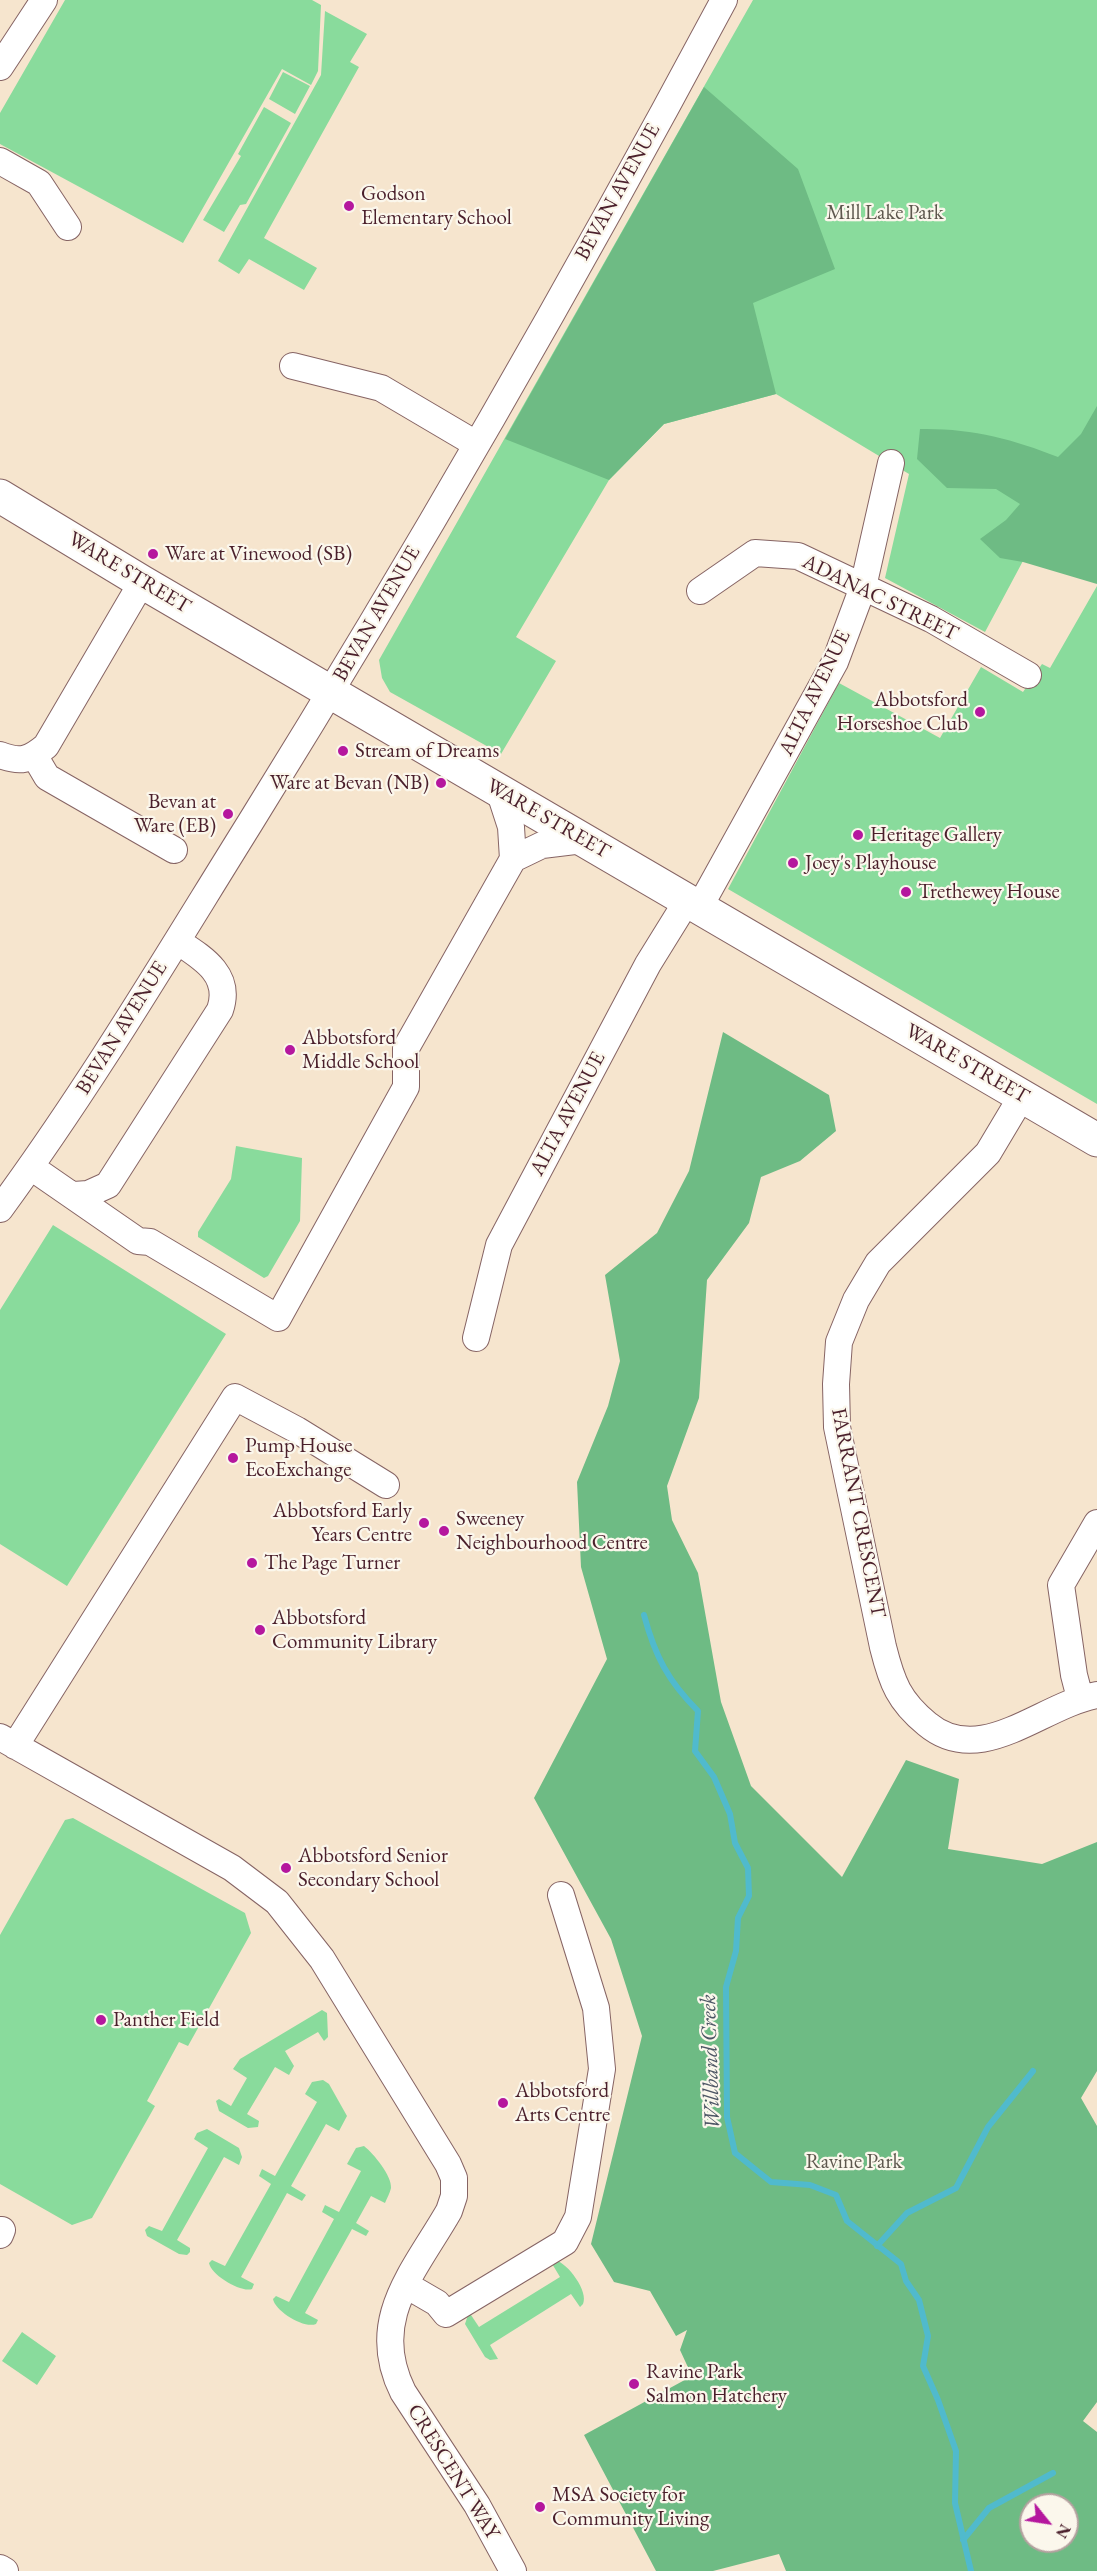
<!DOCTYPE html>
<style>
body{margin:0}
#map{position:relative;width:1097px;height:2571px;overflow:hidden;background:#f6e5ce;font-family:"EB Garamond",serif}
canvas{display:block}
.north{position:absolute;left:1019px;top:2493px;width:60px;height:60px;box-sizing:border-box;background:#fbf7ec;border:2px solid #b4a19f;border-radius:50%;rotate:120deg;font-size:16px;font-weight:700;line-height:24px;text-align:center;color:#4a1f2b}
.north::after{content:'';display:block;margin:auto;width:21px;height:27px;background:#b5179e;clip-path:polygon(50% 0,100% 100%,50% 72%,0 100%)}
</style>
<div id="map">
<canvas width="1097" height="2571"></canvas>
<div class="north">N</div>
</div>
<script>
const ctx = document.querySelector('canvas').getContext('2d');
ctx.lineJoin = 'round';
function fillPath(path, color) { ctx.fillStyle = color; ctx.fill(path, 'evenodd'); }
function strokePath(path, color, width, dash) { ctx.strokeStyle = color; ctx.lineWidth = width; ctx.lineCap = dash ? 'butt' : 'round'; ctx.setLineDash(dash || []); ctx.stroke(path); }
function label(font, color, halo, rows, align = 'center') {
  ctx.font = font + ' "EB Garamond",serif'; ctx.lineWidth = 4.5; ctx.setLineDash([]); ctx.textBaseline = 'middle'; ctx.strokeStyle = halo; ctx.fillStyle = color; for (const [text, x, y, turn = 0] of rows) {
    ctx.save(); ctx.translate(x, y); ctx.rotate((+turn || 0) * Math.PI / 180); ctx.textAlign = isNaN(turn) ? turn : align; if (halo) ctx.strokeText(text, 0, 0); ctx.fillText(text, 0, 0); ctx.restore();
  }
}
fillPath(new Path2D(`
 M65 0H312L321 5 318 71 311 85 282 69 183 243 0 144V113Z
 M753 0H1097V563L1039 531 985 632 885 578 909 474 776 394 664 424 609 480 516 637 556 661 501 754 390 692 382 678 379 660Z
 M325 11 367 34 350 62 359 67 264 238 317 268 304 290 249 259 239 274 218 261 321 75Z
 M283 72 310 86 295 114 269 99Z
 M264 107 291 123 246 204 240 205 224 232 203 220 241 156 238 154Z
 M1097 586V1104L728 889 839 683 940 738 981 667 1023 692 1042 664 1050 668Z
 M236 1146 302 1158 300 1221 268 1276 264 1278 198 1237V1232L231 1179Z
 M53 1225 226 1334 67 1586 0 1544V1310Z
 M73 1818 245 1913 251 1933 188 2046 179 2042 147 2101 155 2106 92 2218 72 2225 0 2184V1935L65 1820Z
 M322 2010 327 2013 328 2037 324 2041 318 2032 285 2051 294 2066 289 2075 275 2067 247 2114 259 2121 258 2127 248 2128 219 2111 216 2101 219 2099 231 2106 247 2078 233 2069 240 2059Z
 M323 2080 329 2084 347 2116 339 2131 326 2124 291 2186 306 2195 302 2201 287 2193 241 2277 254 2284 252 2289C241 2293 211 2275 209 2263L212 2260 225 2266 271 2184 259 2176 262 2169 275 2176 317 2102 305 2094 312 2082Z
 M207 2129 239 2148 242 2157 239 2165 224 2157 177 2240 190 2248V2252L187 2255 179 2254 147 2236 145 2230 149 2226 162 2231 208 2148 194 2139 197 2133Z
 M364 2146C374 2154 392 2176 391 2188 390 2193 387 2198 385 2203L371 2196 356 2223 369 2231 366 2236 352 2229 305 2313 318 2320 316 2324C304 2329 275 2311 273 2299L276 2296 289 2302 334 2219 322 2212 325 2205 339 2212 361 2171 347 2164 356 2148Z
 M555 2260C568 2263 589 2292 583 2304L580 2307 571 2294 490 2345 498 2359 490 2360 485 2357 465 2324 469 2312 479 2327 560 2277 551 2262Z
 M22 2332 56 2356 37 2385 2 2361Z`), '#89db9c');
fillPath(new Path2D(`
 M704 87 798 169 835 269 753 303 776 394 664 424 609 480 505 439Z
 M1097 406V584L1023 562 1000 558 980 539 1006 520 1020 504 996 489 947 488 917 459 920 429C970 428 1013 439 1058 457L1081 434Z
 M723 1032 829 1095 836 1131 800 1161 761 1177 749 1223 707 1280 699 1398 667 1486 672 1520 698 1573 721 1702 751 1786 842 1877 906 1760 959 1779 948 1849 1042 1864 1097 1842V2071L1081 2098 1097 2126V2402L1083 2421 1097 2432V2571H786L779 2554 713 2571H656L584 2435 692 2376 680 2350 687 2330 676 2336 650 2291 614 2282 591 2244 642 2036 611 1939 534 1798 607 1659 581 1567 577 1482 608 1406 620 1361 605 1275 657 1233 689 1171ZM1031 2505H1067V2541H1031Z`), '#6ebb84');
strokePath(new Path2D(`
 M644 1615C655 1656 668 1681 698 1711L695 1751 714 1777 730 1814 735 1843 748 1868 749 1896 738 1918 736 1951 726 1987 727 2117 735 2153 771 2182 810 2185 836 2195 847 2221 901 2264 906 2281 919 2300 928 2336 923 2366 938 2400 956 2451 955 2503 971 2571
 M877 2246 907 2213 956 2188 988 2127 1033 2071
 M963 2540 989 2508 1053 2473`), '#50bacd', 6);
const minor = new Path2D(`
 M0 67 44 0
 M0 161 39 183 68 227
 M293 366 381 388 476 444
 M700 591 755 553 798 556 931 619 1028 675
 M0 755C21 763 29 760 46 746L142 582
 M34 755 47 777 174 850
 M513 859 542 845 583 840
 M699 908 835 662 863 587 891 463
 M1022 1096 988 1153 878 1263 856 1300 839 1342 836 1384 837 1427 883 1647C892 1683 899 1701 927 1724 981 1769 1041 1705 1097 1695
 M31 1167 138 1241 150 1242 278 1318 406 1087V1048L513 859 511 827 499 790
 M74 1195 88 1194 108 1185 220 1010C232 975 203 958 177 941
 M0 1209C91 1085 169 953 250 823 417 554 575 279 724 0
 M476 1338 499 1245 648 964 687 901
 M1080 1698 1074 1675 1061 1585 1097 1523
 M0 1737 232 1868 277 1902 322 1959 448 2164 454 2178V2196L449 2211C414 2272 367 2320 403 2392L477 2505 513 2571
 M15 1746 235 1397 297 1430 386 1485
 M0 2235 2 2230
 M406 2285 437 2303 446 2314 565 2242 578 2217 602 2069 596 2008 561 1895
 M0 2568 5 2571`);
const major = new Path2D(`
 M0 496 142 582 1097 1140`);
strokePath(minor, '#866464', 28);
strokePath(major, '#866464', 35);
strokePath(minor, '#fff', 26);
strokePath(major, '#fff', 33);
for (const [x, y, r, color] of [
 [349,206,6,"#b5179e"],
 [153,554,6,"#b5179e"],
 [980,712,6,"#b5179e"],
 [343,751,6,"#b5179e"],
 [441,783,6,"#b5179e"],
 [228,814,6,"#b5179e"],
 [858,835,6,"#b5179e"],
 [793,863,6,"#b5179e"],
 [906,892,6,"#b5179e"],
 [290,1050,6,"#b5179e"],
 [233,1458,6,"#b5179e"],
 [424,1523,6,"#b5179e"],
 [444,1531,6,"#b5179e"],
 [252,1563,6,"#b5179e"],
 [260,1630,6,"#b5179e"],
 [286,1868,6,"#b5179e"],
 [101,2020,6,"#b5179e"],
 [503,2103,6,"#b5179e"],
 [634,2384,6,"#b5179e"],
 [540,2507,6,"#b5179e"]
]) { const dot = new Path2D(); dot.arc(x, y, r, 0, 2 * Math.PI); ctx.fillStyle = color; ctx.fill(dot); strokePath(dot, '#fbf7ec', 2); }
label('21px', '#4a1f2b', '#fbf7ec', [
 ["BEVAN AVENUE",618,192,-61],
 ["WARE STREET",129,573,31],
 ["ADANAC STREET",880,598,26],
 ["BEVAN AVENUE",377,614,-60],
 ["ALTA AVENUE",815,693,-64],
 ["WARE STREET",548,819,30],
 ["BEVAN AVENUE",122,1028,-58],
 ["WARE STREET",967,1064,30],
 ["ALTA AVENUE",568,1114,-62],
 ["FARRANT CRESCENT",858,1513,79],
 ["CRESCENT WAY",453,2472,58]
]);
label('21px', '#4a1f2b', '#fbf7ec', [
 ["Godson",361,194],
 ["Elementary School",361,218],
 ["Ware at Vinewood (SB)",165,554],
 ["Abbotsford",968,700,"right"],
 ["Horseshoe Club",968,724,"right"],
 ["Stream of Dreams",355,751],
 ["Ware at Bevan (NB)",429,783,"right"],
 ["Bevan at",216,802,"right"],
 ["Ware (EB)",216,826,"right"],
 ["Heritage Gallery",870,835],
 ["Joey's Playhouse",805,863],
 ["Trethewey House",918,892],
 ["Abbotsford",302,1038],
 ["Middle School",302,1062],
 ["Pump House",245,1446],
 ["EcoExchange",245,1470],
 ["Abbotsford Early",412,1511,"right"],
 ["Years Centre",412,1535,"right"],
 ["Sweeney",456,1519],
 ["Neighbourhood Centre",456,1543],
 ["The Page Turner",264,1563],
 ["Abbotsford",272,1618],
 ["Community Library",272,1642],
 ["Abbotsford Senior",298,1856],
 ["Secondary School",298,1880],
 ["Panther Field",113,2020],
 ["Abbotsford",515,2091],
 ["Arts Centre",515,2115],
 ["Ravine Park",646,2372],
 ["Salmon Hatchery",646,2396],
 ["MSA Society for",552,2495],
 ["Community Living",552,2519]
], 'left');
label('21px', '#5d574d', '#fbf7ec', [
 ["Mill Lake Park",885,213],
 ["Ravine Park",854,2162]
]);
label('italic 22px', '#4c5564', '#fbf7ec', [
 ["Willband Creek",711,2062,-92]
]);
</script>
